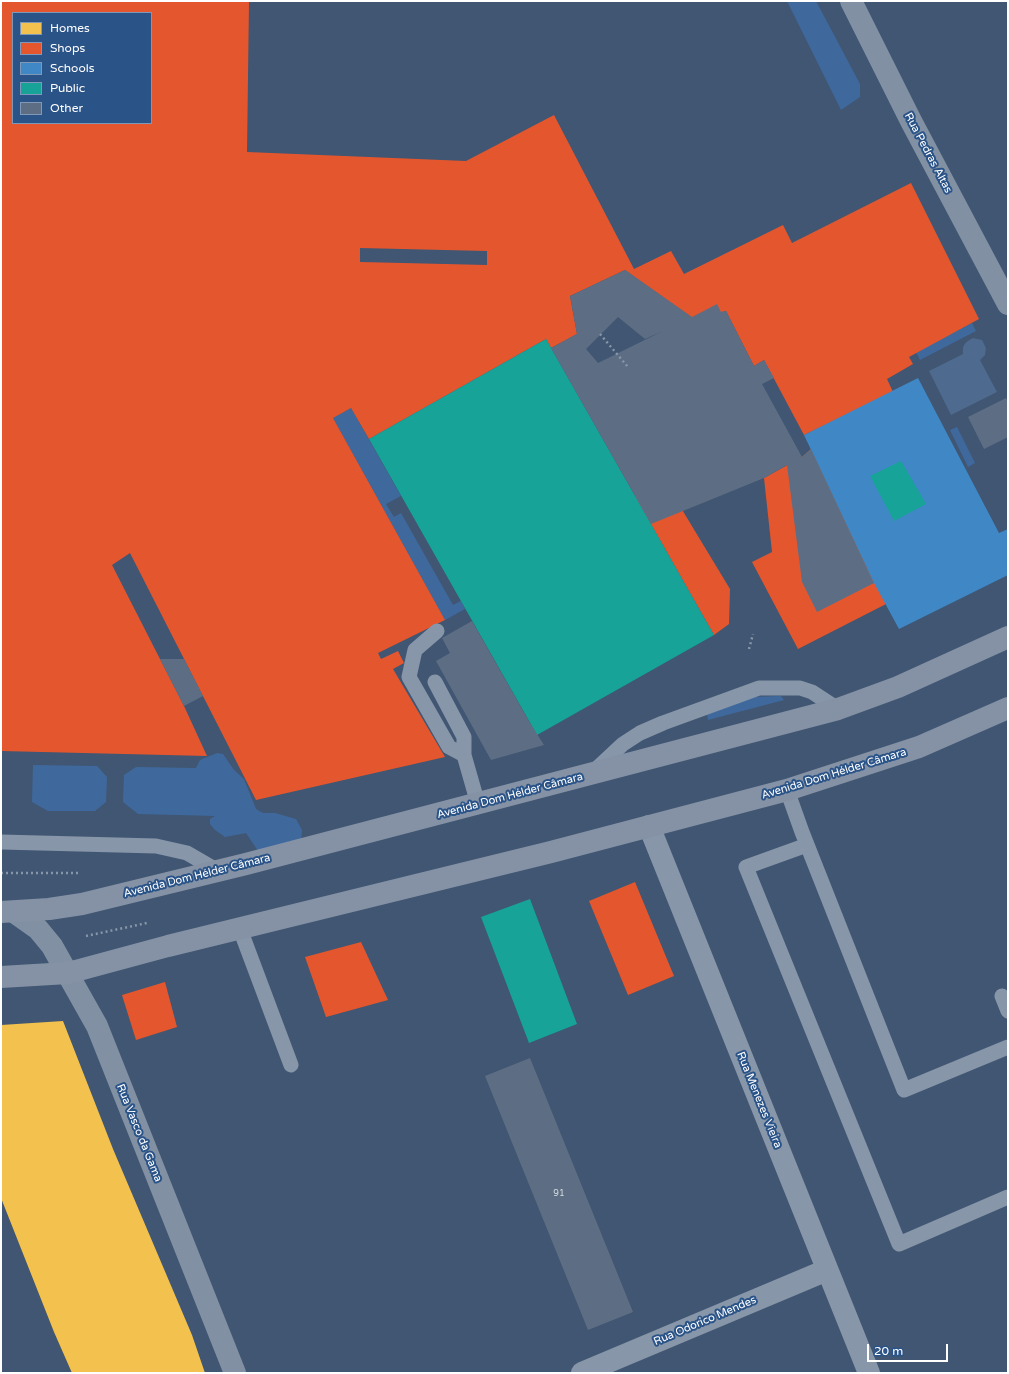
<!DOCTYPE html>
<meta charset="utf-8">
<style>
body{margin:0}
#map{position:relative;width:1009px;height:1374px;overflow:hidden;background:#405672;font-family:"Varela Round",sans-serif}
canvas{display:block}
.frame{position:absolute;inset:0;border:2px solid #fff;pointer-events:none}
.legend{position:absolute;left:12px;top:12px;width:140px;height:112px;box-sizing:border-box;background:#2a5388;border:1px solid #7f98b8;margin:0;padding:5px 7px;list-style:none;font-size:12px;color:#fff}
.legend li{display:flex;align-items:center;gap:8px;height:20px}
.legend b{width:20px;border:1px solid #7f98b8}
.scale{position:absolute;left:867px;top:1344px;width:81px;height:18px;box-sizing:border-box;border:2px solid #fff;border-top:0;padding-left:5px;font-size:12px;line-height:14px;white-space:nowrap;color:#fff;-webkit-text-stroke:3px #2a5388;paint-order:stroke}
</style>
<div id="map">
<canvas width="1009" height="1374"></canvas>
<div class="frame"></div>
<ul class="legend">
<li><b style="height:11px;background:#f2c14e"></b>Homes</li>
<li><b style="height:11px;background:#e4572e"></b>Shops</li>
<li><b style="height:11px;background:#3f88c5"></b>Schools</li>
<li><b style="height:11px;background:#17a398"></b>Public</li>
<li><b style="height:11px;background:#5d6e84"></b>Other</li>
</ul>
<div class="scale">20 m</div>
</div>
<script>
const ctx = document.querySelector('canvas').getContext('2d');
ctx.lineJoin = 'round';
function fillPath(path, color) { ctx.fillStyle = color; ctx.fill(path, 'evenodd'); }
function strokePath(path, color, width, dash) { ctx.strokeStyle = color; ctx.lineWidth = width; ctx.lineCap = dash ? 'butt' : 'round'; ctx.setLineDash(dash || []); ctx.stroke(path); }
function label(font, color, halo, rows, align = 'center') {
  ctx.font = font + ' "Varela Round",sans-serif'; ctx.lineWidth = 4; ctx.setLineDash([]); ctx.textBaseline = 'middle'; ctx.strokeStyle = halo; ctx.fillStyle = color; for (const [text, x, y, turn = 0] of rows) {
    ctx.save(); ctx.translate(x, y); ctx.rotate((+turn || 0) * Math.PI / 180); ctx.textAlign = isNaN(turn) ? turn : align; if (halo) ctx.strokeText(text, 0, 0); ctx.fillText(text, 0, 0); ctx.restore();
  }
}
fillPath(new Path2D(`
 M787 1H816L860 84V97L841 110Z
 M972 323 976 331 920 360 916 352Z
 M351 408 401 496 386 504 394 517 401 513 453 605 461 601 465 609 445 620 333 418Z
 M957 427 975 463 968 467 950 430Z
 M781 696 784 700 708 720 707 714 751 697Z
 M217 753 223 754 234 770 244 779 256 809 263 813H275L296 819 302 830 301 843 262 857 246 833 225 837 215 830 210 824V819L215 816 138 814 123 802 124 775 136 767 196 768 200 760Z
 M33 765 97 766 107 777 106 802 95 811H48L32 802Z`), '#3f699d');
fillPath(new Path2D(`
 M973 338 982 340 986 348 985 355 980 360 997 392 951 415 929 371 963 354C962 345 965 342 973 338Z`), '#4e6a8e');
fillPath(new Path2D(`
 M63 1021 113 1149 192 1335 205 1373H72L54 1332 1 1198V1025Z`), '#f2c14e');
fillPath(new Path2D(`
 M1 1H249L247 152 466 161 554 115 634 269 671 251 684 274 783 225 792 243 911 183 979 319 909 357 913 364 887 379 893 392 804 435 764 360 754 366 726 311 694 319 625 270 570 296 577 334 551 348 546 339 369 439 351 408 333 418 445 620 378 653 381 659 398 651 404 663 393 669 445 757 256 800 130 553 112 565 184 706 207 756 1 751ZM13 13H151V123H13ZM360 248 487 251V265L360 262Z
 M811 449 886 604 798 649 752 562 772 552 764 478 802 457Z
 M666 478 678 503 730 589 729 624 714 635 635 496Z
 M635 882 674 976 628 995 589 901Z
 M361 942 388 1000 326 1017 305 957Z
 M165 982 177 1027 136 1040 122 995Z`), '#e4572e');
fillPath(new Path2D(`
 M918 378 999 533 1008 529V575L899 629 874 583 804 435Z`), '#3f88c5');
fillPath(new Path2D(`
 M546 339 714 635 537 735 369 439Z
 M901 461 926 504 894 521 870 476Z
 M530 899 577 1024 529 1043 481 917Z`), '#17a398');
fillPath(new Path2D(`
 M625 270 692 317 717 304 721 312 726 311 754 366 764 360 774 378 762 384 802 457 811 449 874 583 817 612 802 582 787 465 764 478 651 524 551 348 577 334 570 296ZM618 317 645 339 663 331 598 363 586 349Z
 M1006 398 1008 402V437L984 449 968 417Z
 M472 621 530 723 544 745 491 760 436 661 450 653 442 638Z
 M160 659H184L203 696 184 706Z
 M530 1058 633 1312 588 1330 485 1076Z`), '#5d6e84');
strokePath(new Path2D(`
 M600 334 628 367
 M749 649 753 634
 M1 873H80
 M86 936 147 923`), '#8796a8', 2.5, [2, 3]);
strokePath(new Path2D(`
 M437 631 415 650 409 677 449 747 464 755
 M435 682 464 737V755L478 804
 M593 772 623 744 640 733 663 723 759 688H800L812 692 838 709
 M787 790 802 832 904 1090 1008 1047
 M1 842 156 846 187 853 218 871
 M807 845 746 867 899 1244 1008 1197
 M240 929 291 1065
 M1002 996 1008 1011`), '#8796a8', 15);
strokePath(new Path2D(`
 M649 826 869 1373
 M582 1373 827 1270`), '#8796a8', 22);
strokePath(new Path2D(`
 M851 1 911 121 1008 304
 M14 912 38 929 52 946 97 1026 235 1373`), '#8191a3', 22);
strokePath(new Path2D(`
 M1 912 49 909 82 904 246 864 838 709 898 687 1008 637
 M1 977 68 973 168 946 551 852 787 790 919 747 1008 708`), '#8592a5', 22);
label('9px', '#d6dbe0', null, [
 ["91",559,1194]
]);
label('11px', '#fff', '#2a5388', [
 ["Rua Pedras Altas",928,153,62],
 ["Avenida Dom Hélder Câmara",834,774,-17],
 ["Avenida Dom Hélder Câmara",510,796,-15],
 ["Avenida Dom Hélder Câmara",197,876,-14],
 ["Rua Menezes Vieira",759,1100,68],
 ["Rua Vasco da Gama",139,1133,68],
 ["Rua Odorico Mendes",705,1321,-23]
]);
</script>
